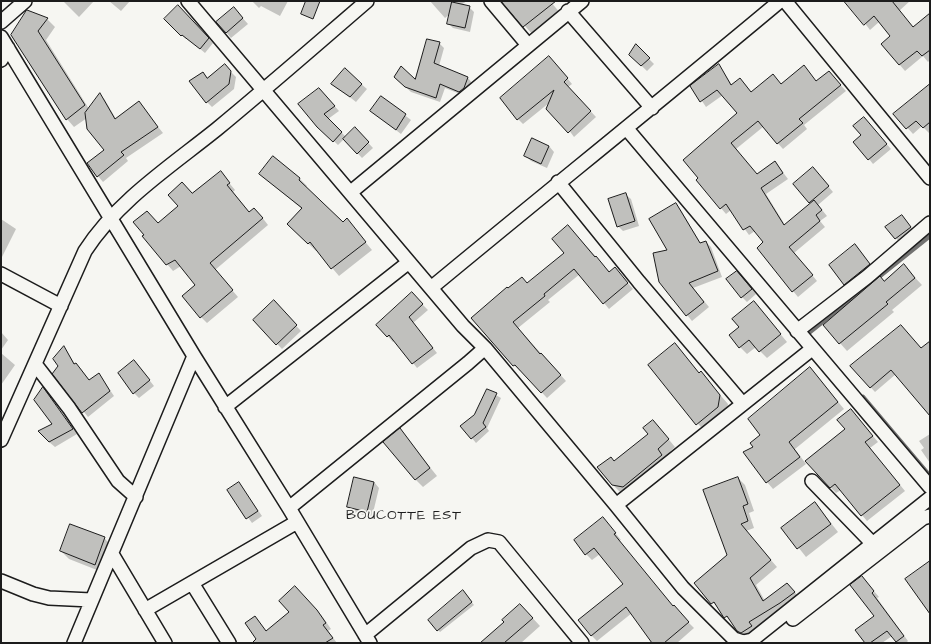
<!DOCTYPE html>
<style>
body{margin:0}
#map{position:relative;width:931px;height:644px;overflow:hidden;background:#f6f6f2;font-family:"Architects Daughter",sans-serif}
canvas{display:block}
.frame{position:absolute;inset:0;border:2px solid #1c1c1c;pointer-events:none}
</style>
<div id="map">
<canvas width="931" height="644"></canvas>
<div class="frame"></div>
</div>
<script>
const ctx = document.querySelector('canvas').getContext('2d');
ctx.lineJoin = 'round';
function fillPath(path, color) { ctx.fillStyle = color; ctx.fill(path, 'evenodd'); }
function strokePath(path, color, width, dash) { ctx.strokeStyle = color; ctx.lineWidth = width; ctx.lineCap = dash ? 'butt' : 'round'; ctx.setLineDash(dash || []); ctx.stroke(path); }
function label(font, color, halo, rows, align = 'center') {
  ctx.font = font + ' "Architects Daughter",sans-serif'; ctx.lineWidth = 3.5; ctx.setLineDash([]); ctx.textBaseline = 'middle'; ctx.strokeStyle = halo; ctx.fillStyle = color; for (const [text, x, y, turn = 0] of rows) {
    ctx.save(); ctx.translate(x, y); ctx.rotate((+turn || 0) * Math.PI / 180); ctx.textAlign = isNaN(turn) ? turn : align; if (halo) ctx.strokeText(text, 0, 0); ctx.fillText(text, 0, 0); ctx.restore();
  }
}
fillPath(new Path2D(`
 M63 1H94L79 17Z
 M109 1H130L121 11Z
 M252 1H288L280 16 261 6 259 8Z
 M430 1H467L461 5 469 7 474 12 470 32 453 28 448 23 450 14 445 18Z
 M503 1H550L561 14 533 35Z
 M848 1H910L899 11 914 28 930 14V60L928 62 923 56 905 71 882 44 891 37 879 22 870 30Z
 M178 7 213 43 205 53 187 38 186 39 166 19Z
 M239 14 248 24 231 38 226 32Z
 M47 19 55 27 46 40 89 109 100 95 105 100 116 119 139 103 163 133 126 158 128 161 103 182 88 164 105 150 87 118 74 127 67 119 12 35Z
 M439 43 444 48 439 66 468 78 472 83 468 93 465 96 445 88 440 102 411 92 395 77 416 81Z
 M636 46 654 64 647 71 630 55Z
 M554 62 572 84 568 87 596 117 574 137 549 103 523 124 518 119Z
 M719 66 732 85 745 84 752 93 781 85 817 82 834 78 846 91 804 125 807 129 783 149 763 127 736 149 757 175 775 162 788 179 766 194 785 225 811 204 810 202 818 174 833 192 818 205 827 216 820 221 825 227 794 253 817 281 798 297 793 291 765 242 755 231 749 235 731 210 726 214 697 180 738 113 723 95 706 107 692 86Z
 M345 70 367 89 356 102 333 84Z
 M230 71 236 77 234 89 212 107 207 102 203 73 208 78Z
 M323 93 339 111 328 119 346 137 360 134 373 148 362 158 344 139 338 145 318 126Z
 M381 97 411 120 401 134 371 111Z
 M930 111 929 133 922 126 913 134 897 116Z
 M868 123 891 149 873 164 869 159 862 136Z
 M549 146 554 152 547 168 531 161 526 156Z
 M221 173 235 190 233 192 250 213 261 216 268 225 215 270 238 297 207 323 201 317 197 285 181 266 173 271 167 264 158 224Z
 M260 174 300 179 307 186 306 187 343 223 347 220 372 250 339 276 317 250 316 251 288 224 302 209Z
 M625 194 631 199 639 226 623 231 618 226Z
 M676 205 681 210 701 244 706 242 711 247 722 277 693 288 709 307 692 321 660 282 669 250Z
 M902 216 915 232 901 244 887 227Z
 M1 219 16 229 1 259Z
 M568 226 610 272 615 268 633 289 609 309 580 274 548 300 550 302 518 328 566 381 547 398 521 370 520 371 514 365 508 289 527 284 565 253Z
 M860 251 874 269 850 289 845 284Z
 M904 266 922 285 892 310 894 312 847 351 824 325Z
 M742 277 756 294 747 302 742 297Z
 M417 299 428 310 413 323 437 353 417 368 395 340 393 342 377 325Z
 M274 302 301 331 282 349 254 320Z
 M754 302 787 342 767 358 756 347 747 354 740 347V327Z
 M1 332 8 340 1 350Z
 M930 342V414L896 374 875 392 851 366 921 349Z
 M64 347 75 364 81 369 90 381 99 374 114 396 88 417 54 374 59 366Z
 M1 353 15 365 1 385Z
 M649 365 699 374 701 373 728 404 726 415 705 432Z
 M139 367 154 386 139 398 134 393Z
 M816 375 844 409 795 449 806 464 773 489 767 482 754 447 762 436Z
 M43 389 77 434 55 447 49 442 53 424Z
 M487 390 501 398 487 428 489 431 476 443 462 426 475 416Z
 M856 416 878 442 870 448 905 491 867 521 841 490 836 493 806 461 846 429Z
 M660 429 675 447 664 457 669 463 630 494 620 492 612 484 615 462Z
 M400 430 437 476 423 487 415 479Z
 M930 434V463L921 450 924 448 919 441Z
 M738 478 745 485 754 511 749 513 754 528 746 531 777 567 756 585 765 601 794 591 800 599 755 629 758 633 745 637 695 583 728 555Z
 M374 482 379 488 372 517 353 512 348 507Z
 M239 483 262 516 252 523 228 490Z
 M815 503 838 532 806 557 783 528Z
 M608 524 621 540 619 541 673 607 694 628 677 643H654L632 613 597 641 591 635 625 584 600 554 592 560 586 554Z
 M104 538 112 546 102 572 69 559 61 551Z
 M862 577 879 597 877 598 908 641 906 643H898L892 636 882 643H866L876 616Z
 M301 593 322 616 331 629 328 631 337 643H260L255 617 267 632 291 612Z
 M465 594 474 605 440 632 429 620Z
 M528 613 540 626 521 643H481L505 622Z`), '#0003');
strokePath(new Path2D(`
 M810 332 930 236
 M863 397 930 476`), '#727271', 4.5);
const building = new Path2D(`
 M306 1H320L313 19 301 14Z
 M501 1H556L523 27Z
 M844 1H892L913 27 930 13V50L922 56 917 51 899 65 881 44 890 36 874 16 864 25Z
 M452 2 470 6 465 28 447 24Z
 M178 5 209 38 200 49 182 35 181 36 164 19Z
 M234 7 243 18 226 33 216 22Z
 M27 10 48 18 38 31 85 105 66 120 11 35Z
 M427 39 440 42 434 63 468 77 464 88 459 92 440 84 436 98 405 87 394 77 401 66 415 79Z
 M636 44 650 58 641 66 629 55Z
 M549 56 568 78 564 82 591 111 568 133 546 109 554 90 517 120 500 98Z
 M225 64 231 71 229 84 206 103 189 81 203 72 207 78Z
 M719 64 731 85 740 78 751 92 773 74 781 84 804 65 816 81 829 71 841 85 799 119 803 123 777 144 758 121 731 143 757 174 775 161 783 173 761 188 784 225 814 200 822 210 816 215 820 221 789 247 813 275 792 292 757 248 763 242 750 226 743 230 726 204 720 209 696 180 698 178 683 160 737 113 717 90 700 102 690 86Z
 M345 68 362 84 350 97 331 84Z
 M930 84V122L923 128 916 121 906 129 893 114Z
 M319 88 335 106 324 114 342 132 333 142 317 127 298 104Z
 M100 93 115 119 139 101 158 127 121 152 124 155 97 177 87 163 104 150 87 129 85 113Z
 M381 96 406 114 396 130 370 111Z
 M864 117 887 144 868 160 853 142 861 135 853 126Z
 M355 127 369 142 357 154 343 139Z
 M532 138 549 146 541 164 524 156Z
 M273 156 300 178 299 180 343 222 347 218 366 242 331 269 310 242 308 244 287 224 302 208 259 174Z
 M813 167 829 186 809 203 793 184Z
 M221 171 230 183 227 185 249 212 254 208 263 218 210 263 233 290 200 318 182 296 195 285 175 260 166 265 142 236 144 235 133 222 147 211 158 223 178 206 168 195 182 182 192 193Z
 M626 193 635 221 617 227 608 199Z
 M676 203 700 243 706 241 718 271 689 283 704 302 686 316 659 282 653 253 667 250 649 219Z
 M902 215 911 227 895 239 885 227Z
 M568 225 595 257 596 256 609 272 615 267 628 283 603 304 574 269 544 294 545 296 513 322 540 354 541 353 561 375 541 393 515 365 513 366 471 318 507 287 508 288 522 277 527 283 564 253 552 239Z
 M855 244 870 264 844 285 829 265Z
 M904 264 915 278 886 302 888 304 839 344 823 325 880 276 884 281Z
 M737 271 752 289 741 298 726 279Z
 M412 292 423 304 409 317 433 348 412 364 389 335 387 337 376 325Z
 M274 300 297 325 276 345 253 320Z
 M754 301 781 334 759 352 749 340 739 348 729 335 739 327 732 319Z
 M901 325 921 348 930 341V416L891 370 870 388 850 366Z
 M675 343 699 373 701 371 720 395 718 407 696 425 648 365Z
 M64 346 74 364 76 363 89 380 99 373 110 391 82 413 52 374 58 366 53 359Z
 M134 360 150 380 133 394 118 373Z
 M810 367 838 402 789 442 800 457 766 483 743 452 753 447 750 443 760 435 748 419Z
 M43 387 73 429 49 442 38 431 52 424 34 400Z
 M487 389 497 393 483 423 486 427 471 439 460 426 474 415Z
 M851 409 873 436 865 442 900 485 861 516 835 484 830 488 805 461 845 429 837 420Z
 M653 420 669 439 658 449 662 455 623 487 612 485 597 467 611 457 614 461 648 434 643 428Z
 M400 428 430 468 415 480 383 442Z
 M354 477 374 482 367 512 347 507Z
 M738 477 748 504 743 506 748 521 741 524 771 560 750 578 763 601 787 583 795 592 780 603 749 622 752 626 741 633 737 631 727 616 724 618 714 602 711 604 694 583 727 555 703 490Z
 M239 482 258 511 246 519 227 490Z
 M815 502 831 524 797 549 781 528Z
 M603 517 616 533 614 534 673 606 674 605 689 622 664 643H652L626 607 591 636 578 620 623 584 594 548 585 555 574 540Z
 M70 524 105 537 95 565 60 551Z
 M930 561V614L905 579Z
 M862 576 874 591 872 593 904 636 896 642 887 631 870 643H865L855 630 874 616 850 585Z
 M295 586 317 610 326 623 323 625 333 638 325 643H252L256 639 245 623 255 616 266 631 289 612 279 601Z
 M463 590 472 602 437 631 428 620Z
 M520 604 533 618 504 643H480L504 622 502 620Z`);
fillPath(building, '#c0c0bd');
strokePath(building, '#1c1c1c', 1);
const street = new Path2D(`
 M188 1 463 326 485 348 616 505 683 588 734 639 743 642 752 640 930 498
 M491 1 528 45
 M785 1 930 178
 M568 11 652 108
 M1 22 25 1
 M1 37 194 356 289 508 370 643
 M1 60 8 48
 M627 129 930 487
 M558 182 639 282 742 403
 M351 192 582 1
 M1 274 61 306
 M431 288C547 192 664 98 780 1
 M797 331 867 277 930 223
 M35 364 69 408 118 481 136 497
 M225 407 409 262
 M1 440 85 251C117 201 171 166 217 129 268 87 317 44 367 1
 M812 481 873 544
 M616 505 812 349
 M289 508 468 363 485 348
 M112 554 165 643
 M1 581 33 594 49 598 91 600
 M192 583 229 643
 M145 610 297 522
 M793 619 923 518 930 516
 M365 635 471 548 488 540 499 542 582 643
 M74 643 194 356`);
strokePath(street, '#1c1c1c', 16);
strokePath(street, '#f6f6f2', 13);
ctx.letterSpacing = '1px';
label('14px', '#1c1c1c', '#f6f6f2', [
 ["BOUCOTTE EST",404,516]
]);
ctx.letterSpacing = '0px';
</script>
